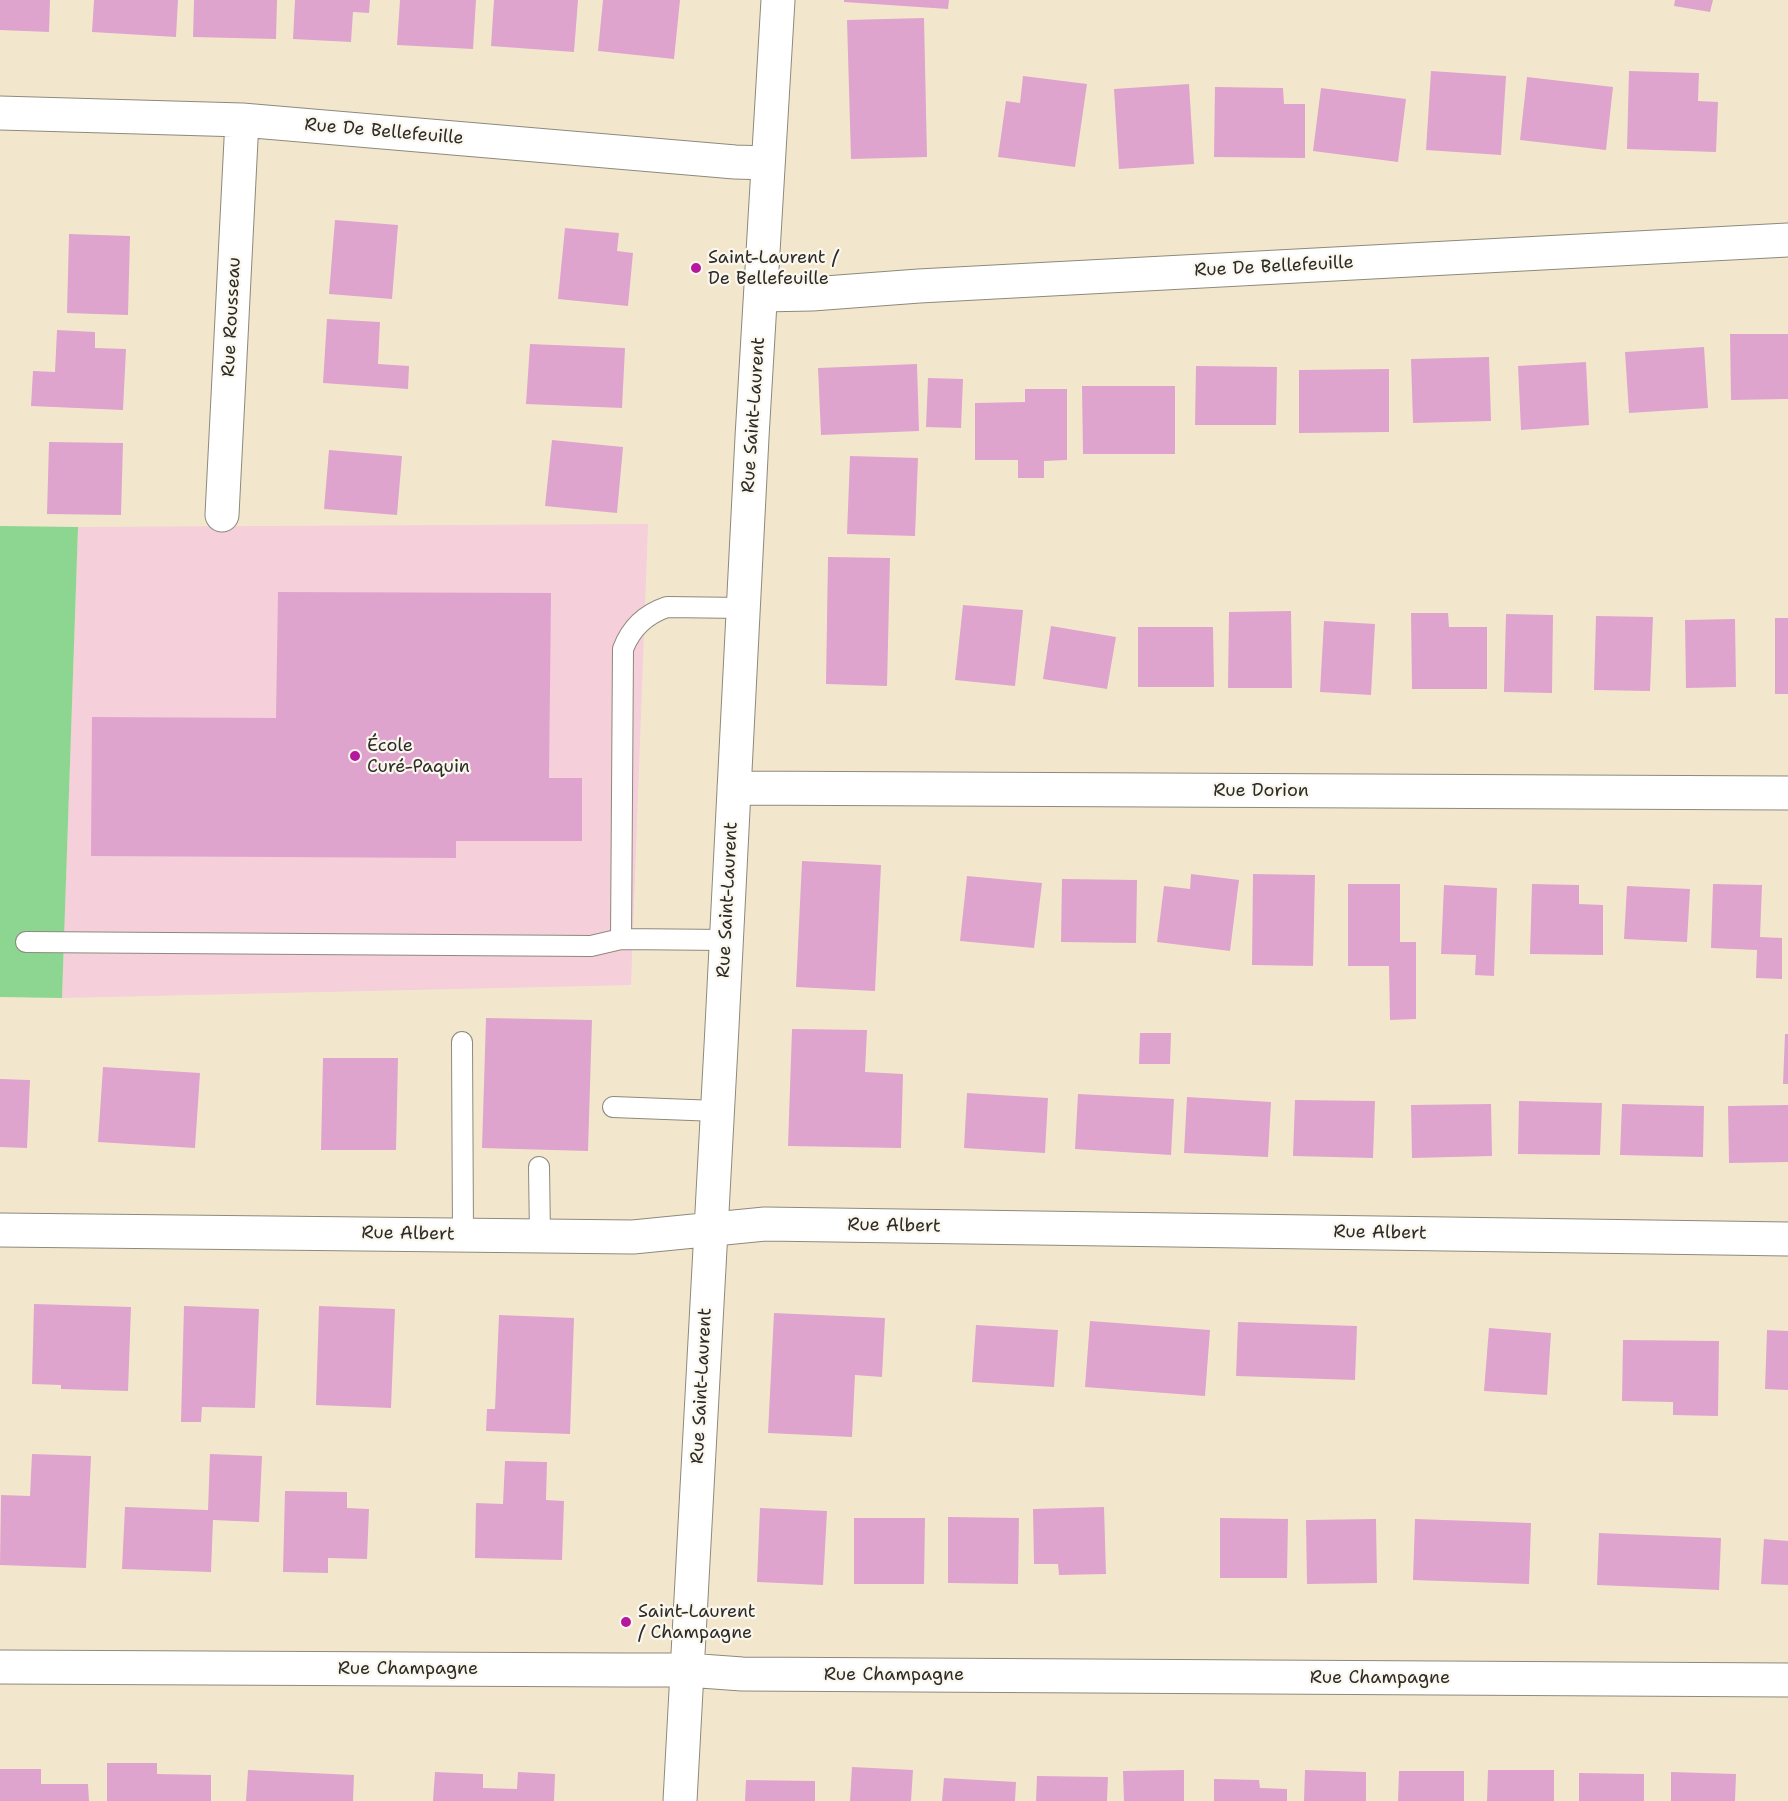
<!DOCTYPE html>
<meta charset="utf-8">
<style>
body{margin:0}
canvas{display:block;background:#f2e7cd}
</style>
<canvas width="1788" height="1801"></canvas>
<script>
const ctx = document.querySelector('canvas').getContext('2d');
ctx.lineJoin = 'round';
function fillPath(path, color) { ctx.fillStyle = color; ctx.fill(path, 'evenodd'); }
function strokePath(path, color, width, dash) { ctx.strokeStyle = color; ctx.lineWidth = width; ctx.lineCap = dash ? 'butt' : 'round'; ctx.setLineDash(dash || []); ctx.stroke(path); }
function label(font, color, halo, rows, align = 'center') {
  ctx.font = font + ' "Shantell Sans",sans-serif'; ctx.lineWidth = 4.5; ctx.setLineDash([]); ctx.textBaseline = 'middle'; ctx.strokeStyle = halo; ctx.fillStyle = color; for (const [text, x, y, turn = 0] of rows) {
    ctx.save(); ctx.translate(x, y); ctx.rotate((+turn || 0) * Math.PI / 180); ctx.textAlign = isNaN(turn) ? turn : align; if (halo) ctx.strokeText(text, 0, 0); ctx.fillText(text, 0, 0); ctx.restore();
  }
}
fillPath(new Path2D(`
 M648 524 631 985 62 998 78 527Z`), '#f5cfd9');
fillPath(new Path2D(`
 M0 526 78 527 62 998 0 997Z`), '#8cd692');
fillPath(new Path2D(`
 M0 0H50L49 32 0 30Z
 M94 0H178L176 37 92 32Z
 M194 0H277L276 39 193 37Z
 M295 0H370L369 13 353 12 351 42 293 39Z
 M400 0H476L473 49 397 45Z
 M494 0H578L574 52 491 46Z
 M603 0H680L674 59 598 51Z
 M844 0H949L948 9 844 2Z
 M1675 0H1713L1710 12 1674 6Z
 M924 18 927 157 851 159 847 20Z
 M1431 71 1506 76 1501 155 1426 150Z
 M1629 71 1699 73 1698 101 1718 102 1716 152 1627 149Z
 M1023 76 1087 84 1075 167 998 157 1006 101 1020 103Z
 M1527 77 1613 87 1606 150 1520 140Z
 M1189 84 1194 164 1119 169 1114 89Z
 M1215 87 1283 88 1284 104H1305V158L1214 157Z
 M1321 88 1406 99 1398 162 1313 151Z
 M335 220 398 225 392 299 329 294Z
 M565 228 619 233 617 251 633 253 628 306 558 299Z
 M69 234 130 236 128 315 67 313Z
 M327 319 380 322 378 364 409 366 408 389 323 383Z
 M57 330 95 332V348L126 349 123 410 31 406 33 371 55 372Z
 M1730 334H1788V399L1731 400Z
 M530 344 625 348 622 408 526 404Z
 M1704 347 1708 408 1629 413 1625 352Z
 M1489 357 1491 421 1413 423 1411 359Z
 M1586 362 1589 425 1521 430 1518 366Z
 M917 364 919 431 821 435 818 368Z
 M1196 366 1277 367 1276 425H1195Z
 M1389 369V432L1299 433V370Z
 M928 378 963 379 961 428 926 427Z
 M1082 386H1175V454H1083Z
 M1025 389H1067V460L1044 461V478H1018V460H975V403L1025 402Z
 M552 440 623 447 617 513 545 506Z
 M49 442 123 443 121 515 47 514Z
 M329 450 402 456 397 515 324 509Z
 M850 456 918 458 915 536 847 534Z
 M828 557 890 558 887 686 826 684Z
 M278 592 551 593 549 778H582V841H456V858L91 856 92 717 276 718Z
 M963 605 1023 610 1015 686 955 680Z
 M1291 611 1292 688H1228L1229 612Z
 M1411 613H1448L1449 627H1487V689H1412Z
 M1506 614 1553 615 1552 693 1504 692Z
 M1596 616 1653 617 1650 691 1594 690Z
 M1775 618H1788V694H1775Z
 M1735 619 1736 687 1686 688 1685 620Z
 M1324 621 1375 624 1371 695 1320 692Z
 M1051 626 1116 637 1107 689 1043 679Z
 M1138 627H1213L1214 687H1138Z
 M802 861 881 865 875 991 796 987Z
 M1191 874 1239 880 1230 951 1157 942 1164 886 1190 889Z
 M1253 874 1315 875 1313 966 1252 965Z
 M967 876 1042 883 1034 948 960 941Z
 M1062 879 1137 880 1136 943 1061 942Z
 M1348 884H1400V942H1416V1019L1390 1020 1389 966H1348Z
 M1532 884 1579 885V904L1603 905V955L1530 954Z
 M1713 884 1762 885 1760 937 1782 938V979L1756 978 1757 950 1711 948Z
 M1444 885 1497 888 1494 976 1475 975 1476 955 1441 954Z
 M1627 886 1690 889 1687 942 1624 939Z
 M486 1018 592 1020 588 1151 482 1148Z
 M792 1029 867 1030 865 1072 903 1074 901 1148 788 1146Z
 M1140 1033H1171L1170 1064H1139Z
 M1785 1034H1788V1084H1783Z
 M323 1058H398L396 1150H321Z
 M103 1067 200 1073 195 1148 98 1142Z
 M0 1079 30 1080 27 1148 0 1147Z
 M967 1093 1048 1098 1045 1153 964 1148Z
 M1078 1094 1174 1099 1171 1155 1075 1149Z
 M1187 1097 1271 1102 1268 1157 1184 1153Z
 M1295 1100 1375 1101 1373 1158 1293 1156Z
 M1519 1101 1602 1103 1600 1155 1518 1154Z
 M1491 1104 1492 1156 1412 1158 1411 1105Z
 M1622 1104 1704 1106 1703 1157 1620 1155Z
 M1788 1105V1162L1729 1163 1728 1106Z
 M34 1304 131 1307 128 1391 61 1389V1385L32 1384Z
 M184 1306 259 1309 255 1408 202 1407 201 1422H181Z
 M319 1306 395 1309 391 1408 316 1405Z
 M774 1313 885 1318 882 1377 855 1375 852 1437 768 1433Z
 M499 1315 574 1318 570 1434 486 1431 487 1409H495Z
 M1090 1321 1210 1330 1205 1396 1085 1387Z
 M1238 1322 1357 1326 1355 1380 1236 1376Z
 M976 1325 1058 1330 1054 1387 972 1382Z
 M1489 1328 1551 1333 1547 1395 1484 1391Z
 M1767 1330 1788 1331V1390L1765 1389Z
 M1623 1340 1719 1341 1718 1416 1673 1415V1402L1622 1401Z
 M32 1454 91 1456 86 1568 0 1565 1 1495 30 1496Z
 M210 1454 262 1456 259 1522 213 1520 211 1572 122 1569 125 1507 208 1510Z
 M505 1461 547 1462 546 1500 564 1501 562 1560 475 1558 476 1503 503 1504Z
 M285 1491 347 1492V1508L369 1509 367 1559 328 1558V1573L283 1572Z
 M1104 1507 1106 1574 1059 1575 1058 1564H1034L1033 1509Z
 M760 1508 827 1511 823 1585 757 1582Z
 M948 1517 1019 1518 1018 1584 948 1583Z
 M854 1518H925L924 1584H854Z
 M1220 1518 1288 1519 1287 1578H1220Z
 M1376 1519 1377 1583 1307 1584 1306 1520Z
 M1415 1519 1531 1523 1529 1584 1413 1580Z
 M1599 1533 1721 1538 1719 1590 1597 1585Z
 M1764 1539 1788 1541V1585L1761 1584Z
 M107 1763H157V1774L211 1775V1801H107Z
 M852 1767 913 1770 911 1801H850Z
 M0 1769H41V1784H88L89 1801H0Z
 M248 1770 354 1775 353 1801H246Z
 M1184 1770V1801H1124L1123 1771Z
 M1305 1770 1366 1772V1801H1304Z
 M1488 1770H1554V1801H1487Z
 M1399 1771H1464V1801H1398Z
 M435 1772 483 1774V1788L517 1789 518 1772 555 1774 554 1801H433Z
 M1671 1772 1736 1774 1735 1801H1671Z
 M1579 1773 1644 1774V1801H1579Z
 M1037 1776 1108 1777 1107 1801H1036Z
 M944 1778 1016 1782 1015 1801H942Z
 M1214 1779 1259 1780 1260 1788 1287 1789V1801H1214Z
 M746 1780 815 1781V1801H745Z`), '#dfa4ce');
const service = new Path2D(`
 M621 939 623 649C631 628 646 614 667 607L743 608
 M26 942 591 946 621 939 726 940
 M462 1042 463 1235
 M613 1107 717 1111
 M539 1167 540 1236`);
const minor = new Path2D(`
 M0 113 242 120 735 162 768 163
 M761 295 812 294 919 286 1788 240
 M222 515 242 120
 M734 788 1788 793
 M0 1230 633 1237 765 1224 1788 1239
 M0 1667 623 1670H687L742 1674 1788 1680
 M680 1801 721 1046 752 437 778 0`);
strokePath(service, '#8e897c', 22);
strokePath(minor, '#8e897c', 35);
strokePath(service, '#fff', 20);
strokePath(minor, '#fff', 33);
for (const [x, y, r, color] of [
 [696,268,6,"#b5179e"],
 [355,756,6,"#b5179e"],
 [626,1622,6,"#b5179e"]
]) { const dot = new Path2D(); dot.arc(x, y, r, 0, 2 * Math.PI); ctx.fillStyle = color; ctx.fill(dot); strokePath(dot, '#fbf7ec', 2); }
label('18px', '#2b2b2b', '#fbf7ec', [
 ["Rue De Bellefeuille",384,132,5],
 ["Rue De Bellefeuille",1274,267,-3],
 ["Rue Rousseau",232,317,-87],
 ["Rue Saint-Laurent",754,415,-86],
 ["Rue Dorion",1261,791],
 ["Rue Saint-Laurent",728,900,-87],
 ["Rue Albert",894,1226,1],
 ["Rue Albert",1380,1233,1],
 ["Rue Albert",408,1234,1],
 ["Rue Saint-Laurent",702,1386,-87],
 ["Rue Champagne",408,1669],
 ["Rue Champagne",894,1675],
 ["Rue Champagne",1380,1678]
]);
label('18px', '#2b2b2b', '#fbf7ec', [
 ["Saint-Laurent /",708,258],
 ["De Bellefeuille",708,279],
 ["École",367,746],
 ["Curé-Paquin",367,767],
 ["Saint-Laurent",638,1612],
 ["/ Champagne",638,1633]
], 'left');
</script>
